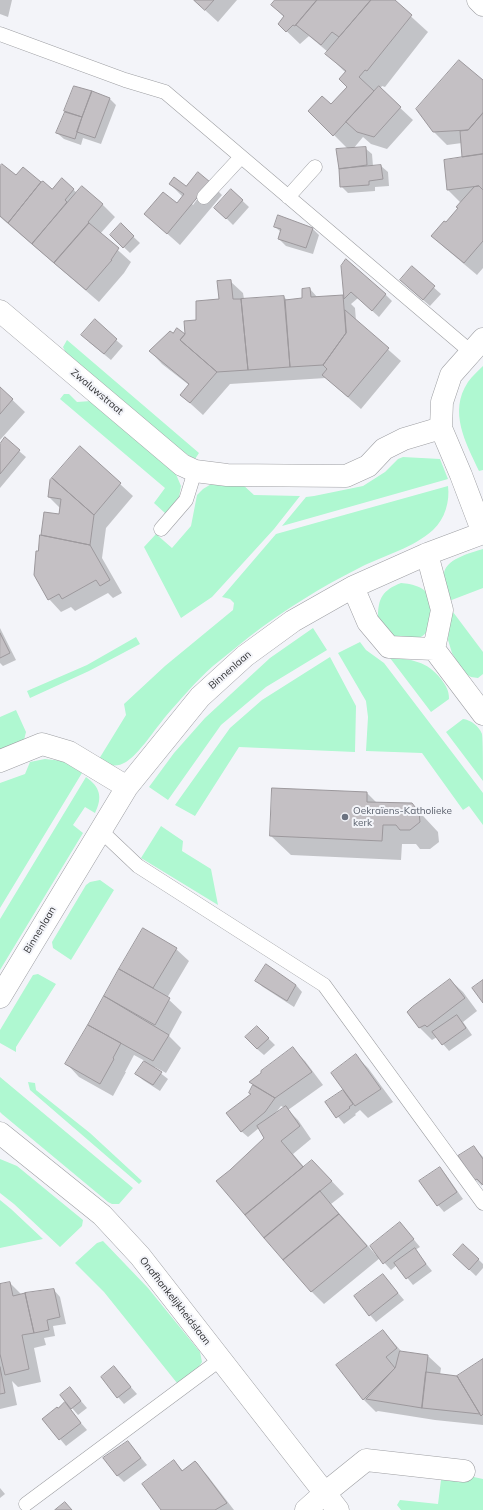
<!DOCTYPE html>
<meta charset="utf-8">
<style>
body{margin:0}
canvas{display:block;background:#f3f4f9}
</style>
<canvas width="483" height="1510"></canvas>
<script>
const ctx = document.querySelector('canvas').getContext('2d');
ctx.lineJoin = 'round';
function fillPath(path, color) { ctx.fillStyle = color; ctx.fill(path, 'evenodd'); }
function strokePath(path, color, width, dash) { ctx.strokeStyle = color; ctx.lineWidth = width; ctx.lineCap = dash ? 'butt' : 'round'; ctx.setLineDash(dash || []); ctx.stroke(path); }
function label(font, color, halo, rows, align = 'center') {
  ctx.font = font + ' Mulish,sans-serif'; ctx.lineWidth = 4; ctx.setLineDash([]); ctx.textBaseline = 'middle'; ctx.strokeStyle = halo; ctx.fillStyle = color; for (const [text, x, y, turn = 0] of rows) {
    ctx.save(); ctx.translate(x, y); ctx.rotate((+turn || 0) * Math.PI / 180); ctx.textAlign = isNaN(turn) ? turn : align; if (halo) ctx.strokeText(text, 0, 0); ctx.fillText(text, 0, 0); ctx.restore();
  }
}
fillPath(new Path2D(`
 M67 340 199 453 195 459 183 452 66 353 63 347Z
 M483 366V470L479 471C466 443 448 412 468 382 472 376 478 371 483 366Z
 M64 394H69L77 402 91 401 175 472 181 486 179 497 166 514 154 503 165 488 60 399Z
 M403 457 440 459 448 479 282 526 306 497 314 496 363 486 385 472 398 459Z
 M213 483H241L254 495 300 496 274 529 212 597 181 618 144 547 156 534 172 548 191 526 197 495 203 489Z
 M448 486C450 501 445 519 433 530 413 548 385 555 361 567 321 587 284 610 249 637 237 647 225 656 213 666 198 679 179 701 166 716 155 729 139 754 126 762 116 768 107 766 99 759L126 715 124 704 165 666 233 610 234 603 230 599 222 597 276 534Z
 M483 549V588L449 601C447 593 444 584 444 576 443 559 471 553 483 549Z
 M401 583C413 584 427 587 431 600 433 604 431 611 431 615 430 627 428 636 415 639 409 641 400 639 394 638L378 617C378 598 383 590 401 583Z
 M450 608 483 652V674L478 678 471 677 464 673 452 653 448 640Z
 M313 628 327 650 266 687 221 725 168 800 149 787 174 753 205 718 270 658Z
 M136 637 140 644 89 671 30 698 27 691 87 665Z
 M360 642 366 650 384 663 483 793V825L469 806 463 810 422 753 366 751 368 717 366 701 338 653Z
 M330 657 356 706 355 752 239 747 195 816 175 805 230 728 262 700Z
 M390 658C411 659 427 661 441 679 446 686 449 690 449 699L431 712Z
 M16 710 26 732 24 740 0 751V717Z
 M463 719C471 720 479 726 482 734 483 740 483 772 483 781L446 732Z
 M45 759 63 761 82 773 0 908V783L25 774 30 762Z
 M86 777C100 787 103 797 95 813L85 807 73 825 83 833 0 970V919Z
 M161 826 183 841 182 851 211 869 218 905 141 858Z
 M100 880 114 890 71 960 53 948 52 942 86 885 90 882Z
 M38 974 56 984 16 1047V1052L0 1043V1030L33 975Z
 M0 1077 133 1188 119 1204H112L108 1202 2 1114 0 1112Z
 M28 1082 35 1083 36 1090 90 1133 142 1181 139 1184 30 1090Z
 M0 1159 17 1166 83 1220 82 1226 60 1247 14 1204 0 1193Z
 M0 1200 11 1209 43 1239 0 1248Z
 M103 1241 148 1288 200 1352 202 1362 198 1368 177 1383 104 1292 75 1263 97 1243Z
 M469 1476 483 1479V1510H401L397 1505 400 1500 438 1504 441 1480 467 1482Z`), '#aff8d1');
fillPath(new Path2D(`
 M0 0H12L8 17 0 14Z
 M194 0H237L218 22Z
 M277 0H393L428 32 385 87 382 86 380 89 413 120 387 149 371 144 363 137 353 149 365 148 372 154 373 166H381L388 172 389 186 375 187V191L348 193 341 186 337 150 348 149 310 111 331 106 348 87 346 73 327 54 328 52 309 36 300 44 279 24 284 17 272 5Z
 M483 82V268L477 275 445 248 432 236 446 223 460 208 461 203 448 190 463 158 462 143 447 145 434 132Z
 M75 87 110 99 116 105 101 144 83 138 81 145 64 139 57 133 66 112Z
 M0 168 16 176 41 183 52 190 62 179 77 193 102 204 115 217 100 234 131 262 124 273 99 302 0 217Z
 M210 183 222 195 180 245 145 214 177 204 183 197 170 184 187 187ZM200 193 201 194 193 205 191 203Z
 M231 190 249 207 233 225 216 208Z
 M121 225 140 243 130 253 111 235Z
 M275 227 312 228 319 235 313 254 286 246 279 239 281 232Z
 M342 266 385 294 392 301 379 317 358 298 351 304 355 308 356 321 401 361 361 409 326 378 230 384 203 415 181 395 189 385 162 364 150 351 173 335 186 336 197 320 220 300 230 281 243 293 244 299 284 297 287 300 303 299 310 289 318 298 342 296 344 298Z
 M412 268 441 294 430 306 408 287Z
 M116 340 123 346 111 360 89 342Z
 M0 388 25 412 0 440Z
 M0 445 19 451 26 457 0 488Z
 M120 484 133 496 106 528 102 558 122 593 113 598 108 593 75 611 71 607 61 612 49 599 39 552 45 513 59 515 60 508 49 497Z
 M0 628 16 660 3 666 0 663Z
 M367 793 377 803 412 804 438 832 439 842 430 849H420L416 844H402L401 860 291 855 271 836Z
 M143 930 176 949 189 961 167 998 182 1012 169 1036 181 1048 166 1073 155 1067 154 1068 168 1079 160 1091 143 1080 137 1074 145 1061 134 1055 125 1072H126L113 1096 79 1077 67 1064Z
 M450 980 463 992 477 1011 463 1022 472 1035 449 1051 437 1037 432 1040 420 1028 408 1012Z
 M256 981 296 985 302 992 294 1007 263 987Z
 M264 1034 275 1045 264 1055 257 1049Z
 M293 1049 305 1061 323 1085 288 1110 298 1120 311 1139 293 1154 304 1167 325 1174 344 1194 331 1204 376 1255 406 1230 420 1247 415 1250 432 1271 413 1285 397 1265 391 1270 380 1258 324 1304 312 1292 217 1181 230 1171 265 1138 259 1128 248 1137 241 1131 252 1095 254 1085 251 1082ZM281 1106 285 1108 275 1114Z
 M356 1056 368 1068 393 1102 368 1118 360 1110 355 1114 356 1115 344 1124 326 1102 344 1092Z
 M474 1147 483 1157 482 1186 476 1180 460 1156Z
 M440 1168 446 1175 463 1199 444 1212 438 1205Z
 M478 1259 483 1264V1268L476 1276 461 1262Z
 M383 1275 404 1300 376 1322 370 1315Z
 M10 1283 22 1295 54 1290 60 1297 66 1324 53 1326 55 1336 44 1338 46 1345 34 1348 41 1382 18 1387 12 1381 17 1405 0 1409V1285Z
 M383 1331 402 1352 428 1356 441 1368 440 1375 458 1377 483 1361V1425L435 1420 378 1411 376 1412 364 1400 338 1366Z
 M114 1368 137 1394 124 1404 118 1397Z
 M70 1388 87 1408 78 1415 72 1408Z
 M58 1409H69L87 1430 66 1446 43 1419Z
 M128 1442 147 1465 124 1482 117 1475Z
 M174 1461 184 1472 195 1463 207 1475 234 1510H162Z
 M0 1488 5 1494 0 1498Z`), '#0003');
const building = new Path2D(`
 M194 0H214L205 10Z
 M275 0H317L295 26 293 25 286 32 278 24 284 16 271 5Z
 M317 0H371L339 37 332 32 321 45 296 25Z
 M371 0H395L412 15 367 71 365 70 359 77 374 91 333 136 308 111 322 96 331 104 347 87 339 79 346 71 325 54Z
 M459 60 483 80V113L468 130 433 132 416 109Z
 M74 86 92 91 82 117 64 111Z
 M379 86 401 107 374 137 357 132 346 122Z
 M92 91 110 98 95 138 77 132Z
 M65 112 82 117 75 139 56 133Z
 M483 113V154L462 157 460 131 468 130Z
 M366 147 367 165 339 169 336 149Z
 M483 154V190L479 186 447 190 444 160Z
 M2 164 16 175 23 167 41 182 8 223 0 216V166Z
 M381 165 383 179 369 181V185L340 187 339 169Z
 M198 172 210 182 167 234 144 214 163 192 177 203 184 194 169 184 174 177 186 186Z
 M62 178 74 189 65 200 67 202 32 244 8 223 41 182 43 181 52 189Z
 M82 186 103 204 88 222 89 223 54 263 32 244Z
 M479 186 483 190V241L464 263 431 236 444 221 446 222 458 208 456 207 474 187Z
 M231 189 243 200 226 219 214 208Z
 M278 215 313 228 306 248 278 239 281 229 274 227Z
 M89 223 119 248 111 260H112L86 290 54 263Z
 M121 223 134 236 123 248 110 235Z
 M346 259 386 294 372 311 351 292 344 299 341 266Z
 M412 266 435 286 423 300 400 280Z
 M231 280 233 299H241L248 370 217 372 180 340 185 334 184 321 196 320V301L219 299 217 281Z
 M310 288 311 297 343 295 346 333 323 365 290 367 285 300 302 298V289Z
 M284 296 290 367 248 370 241 299Z
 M345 310 389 348 348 397 322 375 327 369 323 365 346 333Z
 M95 319 117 339 104 354 81 335Z
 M177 328 185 334 180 340 217 372 190 403 180 395 189 384 149 351 170 331 173 333Z
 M0 387 13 399 0 414Z
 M5 437 20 450 0 474V444Z
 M80 446 121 483 94 515 52 478Z
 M52 478 94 515 90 545 41 535 44 512 59 514 61 499 48 497 50 480Z
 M40 535 90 545 110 580 100 586 96 580 62 599 59 594 48 600 34 575 36 551H38Z
 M0 633 10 653 0 658Z
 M272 788 367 792V802L412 803 419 812 420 822 410 830H400L396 825H383L382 841 270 836Z
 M143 928 177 948 153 988 119 969Z
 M266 964 296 985 287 1001 255 981Z
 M119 969 170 998 155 1025 104 996Z
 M450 979 465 998 427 1027 425 1025 419 1028 407 1012 412 1007Z
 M483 980V1003L472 988Z
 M104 996 169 1035 153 1061 88 1025Z
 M457 1015 466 1028 442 1045 432 1032Z
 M88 1025 121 1043 113 1058 114 1059 100 1084 65 1064Z
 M257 1026 269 1038 257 1049 245 1037Z
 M293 1047 312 1072 275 1098 249 1082 261 1073V1071Z
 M356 1054 381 1089 355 1106 331 1073Z
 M144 1061 162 1072 153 1085 135 1074Z
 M253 1085 275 1098 265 1112 241 1132 226 1113 251 1094 249 1093Z
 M343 1090 353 1104 349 1107 350 1108 336 1118 325 1102Z
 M286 1106 300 1126 281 1141 303 1167 245 1215 216 1181 230 1170 264 1138 257 1126Z
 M474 1146 483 1159V1185L477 1179 475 1180 458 1156Z
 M312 1160 332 1181 264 1238 245 1215Z
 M440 1167 457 1192 437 1206 419 1181Z
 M320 1191 339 1214 283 1260 264 1238Z
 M339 1214 367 1246 311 1292 283 1260Z
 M400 1222 414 1239 383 1264 370 1246Z
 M463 1244 479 1259 469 1270 453 1255Z
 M415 1248 426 1264 406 1279 394 1263Z
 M383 1274 398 1293 369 1316 354 1296Z
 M10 1282 13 1296 25 1293 34 1333 22 1335 29 1369 5 1375 0 1354V1284Z
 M54 1289 60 1317 47 1320 49 1330 34 1333 25 1293Z
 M383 1330 397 1348 386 1357 395 1368 363 1400 336 1365Z
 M400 1351 428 1355 422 1408 366 1399 395 1368Z
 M483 1359V1414L481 1416 457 1376Z
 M114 1366 131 1387 117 1398 101 1377Z
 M0 1367 5 1393 0 1394Z
 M426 1372 457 1376 480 1414 422 1408Z
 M70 1387 81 1401 71 1409 60 1395Z
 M65 1402 81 1423 59 1440 42 1419 57 1407 58 1408Z
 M128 1441 141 1458 117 1476 103 1458Z
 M174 1460 182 1471 195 1461 197 1463 227 1503 215 1510H161L142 1484Z
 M65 1502 72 1510H55Z`);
fillPath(building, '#c4c0c4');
strokePath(building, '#9c989c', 1);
const lane = new Path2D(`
 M0 34 125 80 165 92 471 352
 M204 197 241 157
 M288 197 315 167
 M161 529 186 500 195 471
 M100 830 138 866 324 985 483 1203
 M26 1504 221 1359`);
const street = new Path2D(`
 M478 0 483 5
 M0 311 182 465 195 471 227 475 346 476 368 466 384 449 404 439 441 428
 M483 533 461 475 441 428 442 402 451 375 483 339
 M427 554 442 610 434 649 483 714
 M353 587 368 622 389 647 434 649
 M0 761 42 744 69 752 127 787
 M0 997 127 787 200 697 245 656 293 621 353 587 427 554 483 533
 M0 1133 102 1215 140 1256 338 1510
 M306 1510 325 1493 366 1460 464 1471`);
strokePath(lane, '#9e9fa3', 15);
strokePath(street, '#9e9fa3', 23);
strokePath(lane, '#fff', 14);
strokePath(street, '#fff', 22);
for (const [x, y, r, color] of [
 [345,817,4,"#6b7280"]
]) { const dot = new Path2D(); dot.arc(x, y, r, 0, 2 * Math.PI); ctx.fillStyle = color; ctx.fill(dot); strokePath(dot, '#f3f4f9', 1.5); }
label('10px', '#2e2f31', '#f3f4f9', [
 ["Zwaluwstraat",97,392,40],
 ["Binnenlaan",230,670,-41],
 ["Binnenlaan",40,930,-59],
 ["Onafhankelijkheidslaan",175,1301,52]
]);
label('10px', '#5b616d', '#f3f4f9', [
 ["Oekraïens-Katholieke",353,811],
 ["kerk",353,823]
], 'left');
</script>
